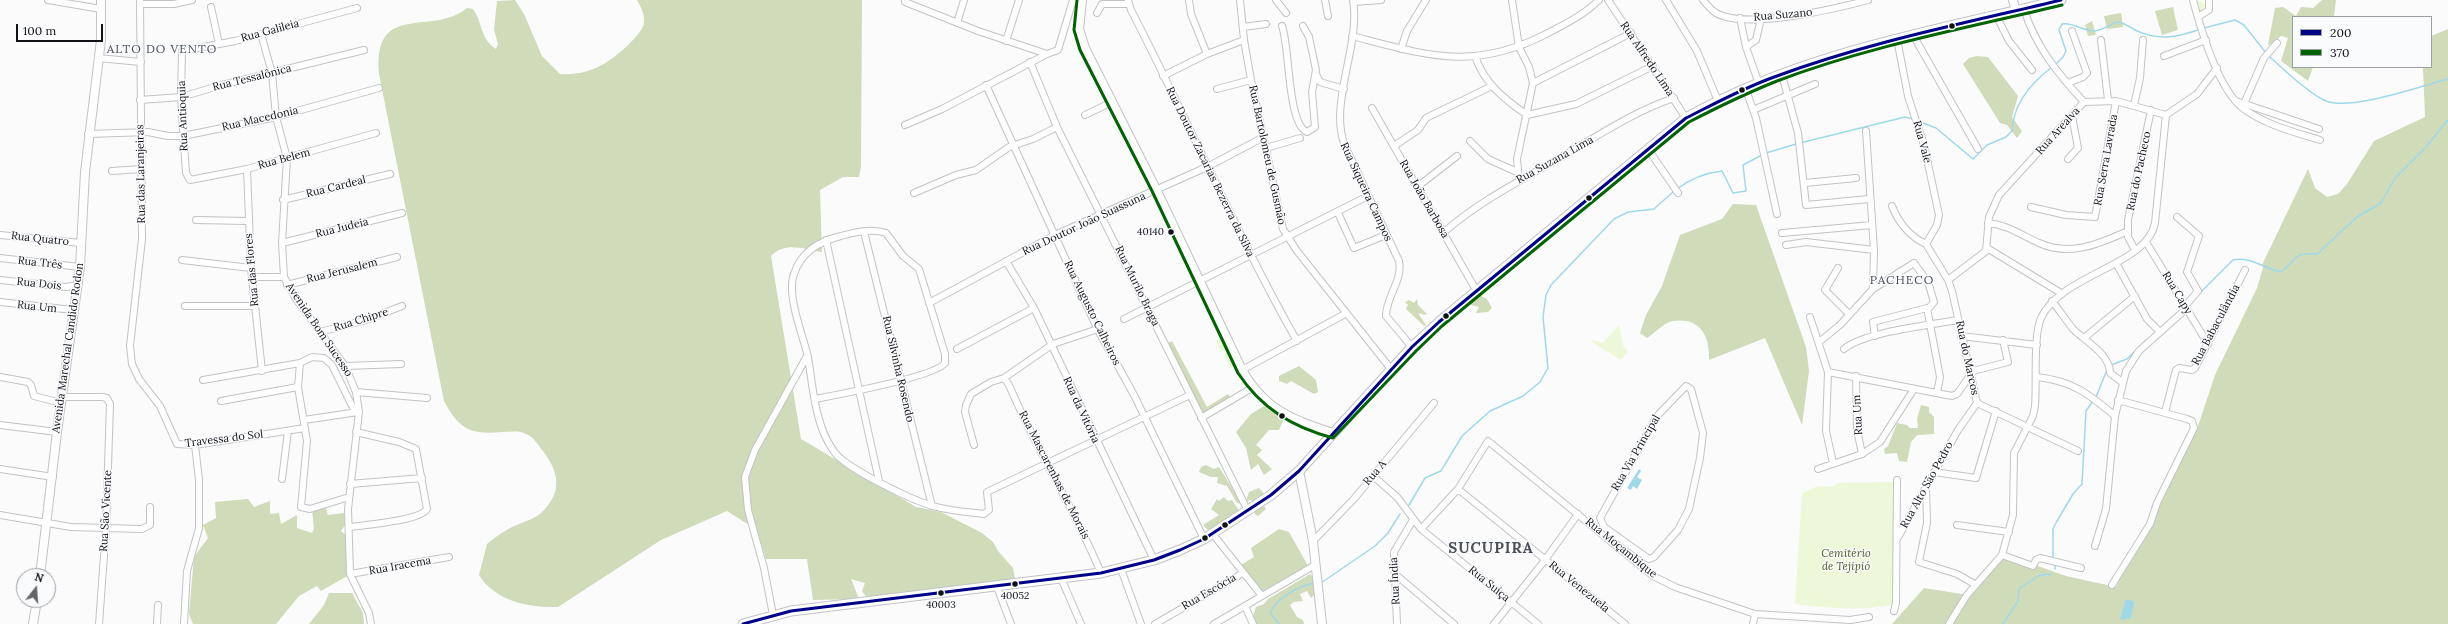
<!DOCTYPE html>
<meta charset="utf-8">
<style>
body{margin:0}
#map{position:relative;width:2448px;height:624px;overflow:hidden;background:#fbfbfc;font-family:Lora,serif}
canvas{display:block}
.legend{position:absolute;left:2292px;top:16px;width:140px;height:52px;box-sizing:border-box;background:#fafbfd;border:1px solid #9d9ea1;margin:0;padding:5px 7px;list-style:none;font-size:12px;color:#111216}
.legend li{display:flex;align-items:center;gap:8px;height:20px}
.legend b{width:20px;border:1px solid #9d9ea1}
.north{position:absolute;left:16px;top:568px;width:40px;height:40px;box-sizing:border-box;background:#fafbfd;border:1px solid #9d9ea1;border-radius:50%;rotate:17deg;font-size:11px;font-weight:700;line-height:16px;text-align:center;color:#111216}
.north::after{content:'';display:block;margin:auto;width:14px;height:18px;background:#636466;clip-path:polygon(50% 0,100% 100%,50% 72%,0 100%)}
.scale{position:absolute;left:16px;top:24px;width:87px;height:18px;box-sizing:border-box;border:2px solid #111216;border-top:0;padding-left:5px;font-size:12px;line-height:14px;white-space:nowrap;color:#111216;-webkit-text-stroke:3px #fafbfd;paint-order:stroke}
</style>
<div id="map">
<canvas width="2448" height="624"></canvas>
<ul class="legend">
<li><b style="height:5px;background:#00008b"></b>200</li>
<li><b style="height:5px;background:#006400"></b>370</li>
</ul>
<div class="north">N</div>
<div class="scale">100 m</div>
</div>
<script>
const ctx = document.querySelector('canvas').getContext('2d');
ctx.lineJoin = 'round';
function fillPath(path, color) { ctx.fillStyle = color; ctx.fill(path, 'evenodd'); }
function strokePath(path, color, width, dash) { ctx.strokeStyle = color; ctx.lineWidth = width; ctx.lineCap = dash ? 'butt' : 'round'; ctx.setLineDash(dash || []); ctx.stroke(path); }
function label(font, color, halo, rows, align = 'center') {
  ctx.font = font + ' Lora,serif'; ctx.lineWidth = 3; ctx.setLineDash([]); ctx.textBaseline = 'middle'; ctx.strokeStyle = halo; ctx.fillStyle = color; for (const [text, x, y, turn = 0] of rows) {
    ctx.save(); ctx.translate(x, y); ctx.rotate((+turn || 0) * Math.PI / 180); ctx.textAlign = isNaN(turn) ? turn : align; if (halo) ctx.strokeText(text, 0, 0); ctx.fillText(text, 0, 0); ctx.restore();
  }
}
fillPath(new Path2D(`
 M2196 0 2202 2 2206 6 2200 14Z
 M1619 325 1623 346 1628 351 1621 360 1592 342V340L1603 343Z
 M1220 338 1227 350 1221 352 1216 341Z
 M1227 352 1234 365 1230 368 1224 354Z
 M1893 482 1895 537 1892 605C1860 611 1828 608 1795 604L1802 493 1818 486 1832 487 1838 483Z`), '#edf8d9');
fillPath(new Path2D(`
 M515 0 524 14 542 56 560 74C589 76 610 63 630 43 635 38 643 30 644 23 645 15 641 7 637 0H862L861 166 859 177H843L820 190 822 252C804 249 785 241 771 256L801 439 916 507 941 512 982 533 993 542 998 551 1013 568 1015 579 867 598 862 591 865 583 851 579 859 599 813 600 807 559H766L757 530 727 511 661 540 558 607C529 608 495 601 479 575L487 544C495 537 503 532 512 527 522 522 537 519 544 510 563 490 558 471 543 451 538 445 534 437 526 434 519 430 510 432 502 432 470 435 459 429 444 401L379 74C373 0 432 37 467 8L473 9C483 23 480 39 496 49L498 44 494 30 497 1Z
 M2322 0H2336L2334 17H2293V67H2313L2308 81 2281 61 2288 38 2281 36 2272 44 2268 45 2275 8 2283 7 2296 16 2301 7 2313 8Z
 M2173 7 2178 30 2162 35 2155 11Z
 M2121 13 2123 27 2107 29 2104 16Z
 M2092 21 2096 35 2088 36 2085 25Z
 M2448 29V624H1892L1924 588 1968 595 2004 554 2066 576 2116 587 2197 429 2215 375 2257 288 2263 268V263L2308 169 2315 188 2327 197 2338 194 2347 184 2374 141 2425 117 2423 67H2431V36Z
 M1977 56 1988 57 2018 96 2012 117 2022 131 2017 138 2007 125 2000 123 1963 64 1969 58Z
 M1733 204 1756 205 1806 347 1809 371 1802 425 1765 338 1709 360C1710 337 1701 317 1673 321 1663 323 1655 333 1647 338L1640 333 1646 315 1662 286 1680 235 1722 219Z
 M1479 295 1487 299 1492 308 1488 312 1476 313 1479 307 1471 305 1470 301Z
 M1417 299 1418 305 1427 314 1425 315 1418 313 1426 325 1424 326 1406 309 1408 305 1405 302 1409 300 1414 303Z
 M1172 341 1207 407 1228 394 1231 399 1203 416 1168 343Z
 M1299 366 1316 380 1318 392 1314 394 1291 381 1287 384 1279 381V376Z
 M1921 405 1929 407V412L1934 417V434L1917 435 1911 442 1907 462 1899 461 1897 453 1885 454 1884 449 1888 446 1897 423 1907 425 1910 428H1918L1917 419Z
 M1264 406 1283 420 1279 430H1269L1256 445 1262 450 1257 455 1272 469 1264 475 1258 464 1251 470 1246 448 1236 432 1251 414Z
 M1206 465 1214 469 1219 467 1242 504 1237 503 1227 486 1217 483 1218 477H1211L1199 472 1201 467Z
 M1259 488 1265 495 1254 503 1251 500 1246 501 1249 492Z
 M1224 497 1228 501 1232 500 1240 512 1208 530 1203 525 1219 515 1211 509 1217 499 1219 501Z
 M248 499 254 507 270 501V514L279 513 281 524 297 515V528L312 533 314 529 312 508 325 506 328 515 344 513 345 525 341 531 346 535 349 575 321 591 317 586 299 596 276 624H193L189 614 194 557 208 538 203 525 216 518 215 502Z
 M1264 506 1266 509 1258 516 1255 514 1254 511Z
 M1279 529 1289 532 1308 566 1262 593 1241 565 1254 557 1251 548Z
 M1310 574 1313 578 1315 594 1311 598 1307 591 1300 594 1303 601 1294 602 1290 605 1297 617 1303 620 1304 624H1255L1252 619 1256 607 1264 604 1268 599Z
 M329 593H352L363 613 364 624H309L324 605Z`), '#cfdbb9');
fillPath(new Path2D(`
 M1639 469 1641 471 1637 477 1642 480 1637 489 1633 486 1631 490 1627 488Z
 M2128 599 2134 602 2131 618 2120 620 2125 601Z`), '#9fd9e9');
strokePath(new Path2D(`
 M2204 28 2235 20 2244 25 2266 53
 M2269 56C2283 69 2309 94 2326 101 2352 111 2420 86 2448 79
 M2055 65 2063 57 2066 51 2059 30 2062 24C2074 22 2082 31 2094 31 2103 31 2109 24 2118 22 2125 23 2131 28 2137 31 2160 41 2178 37 2201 29
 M1918 121 1936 128 1973 159 1987 145 2006 137 2012 131C2013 105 2031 83 2052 67
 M1800 143 1905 117 1913 119
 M1766 153 1796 144
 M1677 189C1690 179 1705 173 1722 171L1733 193 1746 191 1743 165 1762 155
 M2200 293 2233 260C2249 256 2266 269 2281 272 2297 260 2292 252 2317 254L2357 217 2381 203 2395 178 2426 147 2448 120
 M2111 365 2127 359 2146 340
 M2096 397 2107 370
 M1490 411 1523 396 1540 382 1548 368 1543 317 1546 295 1551 285 1614 219 1628 212 1654 209 1674 191
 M1409 505 1425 478 1441 471 1462 436 1489 412
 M2053 557V529L2057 521 2073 494 2082 484 2086 411 2093 401
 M2055 569V565
 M1321 583 1375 546 1388 533 1400 514
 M1279 624 1270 613C1278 597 1298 586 1315 583
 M2003 624 2018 601 2019 589 2040 575 2051 574`), '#9fd9e9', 1.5);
const street = new Path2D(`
 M48 0 101 9
 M140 0 142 239 130 346 132 364 139 379 160 406 177 444 195 445 305 428
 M905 0V2L978 31 1047 54
 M1128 0 1131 10C1188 120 1236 234 1297 341
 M1189 0 1191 14 1207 54
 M1240 0 1244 40 1251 80 1283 229 1297 251 1391 369
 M1276 0 1286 13
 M1325 0 1328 16
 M1353 0C1361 45 1328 104 1345 146L1399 261C1403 281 1386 296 1386 316L1412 347
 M1512 0 1519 47 1529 67 1533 83 1517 159 1519 180
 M1608 0 1686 118
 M1666 0 1697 51 1718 101
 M1703 0C1707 5 1711 10 1716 13 1746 30 1835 9 1868 0
 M2193 0C2201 30 2219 91 2244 109 2266 125 2294 132 2320 140
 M1354 2 1381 0
 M140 4H174L192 0
 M211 7 219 44
 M357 8 235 41 182 51 181 97 186 173 190 180 247 169 376 133
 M2024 9C2035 46 2059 75 2084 102
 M1097 13 1102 4H1129
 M1996 15 2009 41 2032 70
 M2198 17 2209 10V0
 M1740 18 1746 47 1759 84
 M957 23 964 0
 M1282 26C1290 47 1287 123 1307 132L1315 127 1312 92 1316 70 1309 37 1303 26
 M1243 27 1266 24
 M261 34 272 73 276 117 287 158 282 243 284 277 296 299 345 366 356 392 359 412 348 509 350 574 369 613 371 624
 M1913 35 1978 149
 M1352 36C1429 56 1475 72 1550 32 1567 23 1585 14 1599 0
 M2101 40 2108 100
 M1006 41 1019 0
 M1746 47 1756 40 1761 18
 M1401 49 1407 31 1426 0
 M1475 56C1484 83 1504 99 1527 115L1576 104 1653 66
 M2164 56 2206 40
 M98 58 141 62
 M1030 62 1057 127 1247 509
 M1316 74 1320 82 1344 89
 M1782 75 1798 133 1806 205 1869 199
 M1163 76 1207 54 1244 40
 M1533 83 1631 33
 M2068 83 2083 77 2087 73 2072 31
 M986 85 1098 330 1134 395 1204 539
 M1217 89 1251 80
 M1746 90 1756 118 1777 214
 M140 100 181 97 222 85 364 50
 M2236 101 2319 129
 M2134 105 2140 78 2143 40
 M2243 106 2264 58 2277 43
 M1372 108 1476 290
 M1753 110 1815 84
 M1085 115 1112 102
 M905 125 942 109 1047 54 1058 50 1073 0
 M88 134 148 132 168 136H183L276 117 379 88
 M1470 141 1488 159 1517 172
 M1394 146 1418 130 1426 118 1492 86
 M1266 148 1300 138
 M1648 149 1678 193
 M2068 159 2078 148 2072 116
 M247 169 251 268 262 371
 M112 171 141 169
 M1805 183 1856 178
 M1417 187 1457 156
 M914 193 956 175 976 170 1009 147 1033 139 1057 127
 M283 200 390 174
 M1892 206C1898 222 1910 237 1926 244
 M2031 207 2066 215 2095 217 2116 101
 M1338 213 1354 248 1386 235
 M2177 217 2199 236 2187 272 2198 291 2185 306
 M196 220 248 221
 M1988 223C2008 225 2021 235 2039 243 2070 257 2099 244 2128 231
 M864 232 932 506
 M1443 233C1479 201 1522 180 1563 156 1599 135 1635 111 1674 98
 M1782 233 1872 225
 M0 235 81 243
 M826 240 879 481
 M2146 242 2208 344
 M282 243 402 213
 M1786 245 1806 242 1874 250
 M1987 248 2061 293
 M2135 250 2128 237V220L2151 110
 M0 258 80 267
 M182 260 251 268
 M1006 261 1034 308 1154 560
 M2116 263 2147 319 2157 329
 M1838 268 1825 290 1849 314
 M252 277H284
 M0 280 66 287 78 285
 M1948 280 1986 251 1989 217 1999 195 2084 102 2116 101 2166 115 2197 94 2217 68
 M287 285 397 257
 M1873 289 1914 263 1928 282 1934 302 1928 309
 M2052 301C2059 310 2066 320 2073 329 2085 341 2110 354 2110 373L2122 382
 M0 302 73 310
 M929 303 1055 235 1209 166 1262 138
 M185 306H255
 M1810 317 1828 372 1826 431 1833 463
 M1124 319 1368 196
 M320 332 366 320 402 306
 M1875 336 1873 322 1927 308 1940 377 1937 393
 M1961 336 2037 345
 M2084 338 2135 296
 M1819 342 1840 325 1873 289 1874 250 1866 131
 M957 349 1034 308
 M1844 349C1864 332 1930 325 1958 320
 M300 363 298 387 307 441 301 507 310 509 349 497
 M345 366 401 364
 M1242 370 1345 314
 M1828 372 1952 396 1957 394 1969 377
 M1969 372 2008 362 2003 340
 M1856 376 1857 430 1862 454
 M0 377 28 382 31 385 34 396 61 403
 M2037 377C2073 381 2089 394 2115 416
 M1004 378 1009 385C1036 449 1074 508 1101 573
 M203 380 300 363 312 357 324 358 332 365 355 412
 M1686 386 1691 389 1703 433 1700 458 1689 509 1678 530 1654 557 1649 559 1604 527 1600 518 1657 416Z
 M356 392 427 398
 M62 397H102L107 398 110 404 106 528 99 624
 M815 399C836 395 935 377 945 363V354L919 269 903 256 886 233C872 228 855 232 841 236 819 241 801 252 794 274 786 295 803 335 808 357 812 382 814 408 823 431 826 439 830 446 835 453 848 469 911 500 933 506 949 511 967 512 984 514L989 510 987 492 1190 395
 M221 401 298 387
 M1977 403 2078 451
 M2165 412 2176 370 2179 368 2192 370 2195 368 2245 270
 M1201 418 1252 388
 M304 420 358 412
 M0 425 57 432
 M974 445 965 412 966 405 971 394 991 382 1004 378 1053 344 1098 329
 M0 469 53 477
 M1818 469 1862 454 1880 442 1914 389
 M1934 472 1976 478 1996 411
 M1373 476 1397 497 1421 529 1538 624
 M282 479 288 431
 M350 484 422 478
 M1926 487 1927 523 1919 562 1957 574 1976 585
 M1458 489 1625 624
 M0 515 71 527 142 529 150 525V507
 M1957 525 2009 532
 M349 527C364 525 420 521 427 509L416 449 399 442 356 432
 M1421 529 1458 489 1488 441 1653 576 1675 587 1755 614 1850 620 1869 617
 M1212 533 1262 596
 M1897 539 1958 430 1977 403 1952 291 1948 280 1926 244 1937 225 1939 215 1924 145 1908 96 1897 39
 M1313 541 1353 500 1434 403
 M2095 546 2106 509 2115 416 2126 371 2139 351 2186 309
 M2002 555 2033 566 2036 560 2040 558 2081 568
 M1121 569 1141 624
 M350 574 449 557
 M1395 574 1454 624
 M1061 578 1081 624
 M2112 585 2150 524 2157 503 2194 428 2192 421 2187 419 2118 400
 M997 587 1011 624
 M1245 606 1253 624
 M1894 611 1896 603 1897 480
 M773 615 764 568 748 510 745 477 755 450 807 356
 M157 624 158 605
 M184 624 187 571 199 528V480L195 445
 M1155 624 1243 573
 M1214 624 1315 565
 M1397 624 1394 552 1413 520
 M1494 624 1545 560 1578 514
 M1753 624 1755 614
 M1949 624 1967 595 2002 555 2013 515 2014 453 2033 416 2035 406C2037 383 2033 337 2041 318 2061 274 2147 266 2155 223L2166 115`);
const secondary = new Path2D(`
 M1082 0 1079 29 1085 48 1156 189 1242 370C1265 410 1291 419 1333 433
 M2013 0 2016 11
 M1299 471 1313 541 1322 624
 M40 576 57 432 80 267 85 172 101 40V0
 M33 624 37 600`);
const primary = new Path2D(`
 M743 624 791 611 1101 573 1154 560 1180 550 1204 539 1271 495 1299 471 1412 347 1439 322 1686 118C1801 53 1935 31 2061 0`);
strokePath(street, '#c2c3c5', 8);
strokePath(secondary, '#c2c3c5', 10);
strokePath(primary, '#c2c3c5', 11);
strokePath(street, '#fefeff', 6);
strokePath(secondary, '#fefeff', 8);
strokePath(primary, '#fefeff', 9);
strokePath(new Path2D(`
 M743 624 791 611 1101 573 1154 560 1180 550 1204 539 1271 495 1299 471 1412 347 1439 322 1686 118C1716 103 1745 87 1777 76 1869 42 1966 23 2061 0`), '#00008b', 3);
strokePath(new Path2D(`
 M1077 0 1074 30 1080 50 1152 191 1238 373C1261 408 1292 427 1333 438L1416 351 1442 326 1689 122C1718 107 1747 93 1777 81 1869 46 1967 28 2062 5`), '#006400', 3);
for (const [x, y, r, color] of [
 [1952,26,3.5,"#111216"],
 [1742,90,3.5,"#111216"],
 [1589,198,3.5,"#111216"],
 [1171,232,3.5,"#111216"],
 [1446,316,3.5,"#111216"],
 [1282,416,3.5,"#111216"],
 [1225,525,3.5,"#111216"],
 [1205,538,3.5,"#111216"],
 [1015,584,3.5,"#111216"],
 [941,593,3.5,"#111216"]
]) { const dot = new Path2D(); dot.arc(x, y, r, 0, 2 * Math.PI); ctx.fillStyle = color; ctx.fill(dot); strokePath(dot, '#fafbfd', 1.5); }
label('10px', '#111216', '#fafbfd', [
 ["40140",1164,232,"right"],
 ["40052",1015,596],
 ["40003",941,605]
]);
label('11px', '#111216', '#fafbfd', [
 ["Rua Suzano",1783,15,-5],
 ["Rua Galileia",270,31,-15],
 ["Rua Alfredo Lima",1647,59,56],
 ["Rua Tessalônica",252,78,-14],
 ["Rua Antioquia",183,116,-92],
 ["Rua Macedonia",260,119,-13],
 ["Rua Arealva",2058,131,-48],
 ["Rua Vale",1922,142,75],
 ["Rua Bartolomeu de Gusmão",1267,155,78],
 ["Rua Belem",284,159,-15],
 ["Rua Suzana Lima",1555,160,-29],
 ["Rua Serra Lavrada",2106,160,-80],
 ["Rua do Pacheco",2139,171,-78],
 ["Rua Doutor Zacarias Bezerra da Silva",1210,172,64],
 ["Rua das Laranjeiras",141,174,-91],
 ["Rua Cardeal",336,187,-14],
 ["Rua Siqueira Campos",1366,192,65],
 ["Rua João Barbosa",1424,199,60],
 ["Rua Doutor João Suassuna",1084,224,-25],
 ["Rua Judeia",342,228,-14],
 ["Rua Quatro",40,239,6],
 ["Rua Três",40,263,6],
 ["Rua das Flores",252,270,-95],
 ["Rua Jerusalem",342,271,-14],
 ["Rua Dois",39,284,6],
 ["Rua Murilo Braga",1137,286,64],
 ["Rua Capy",2177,293,59],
 ["Rua Um",37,307,6],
 ["Rua Augusto Calheiros",1092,313,64],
 ["Rua Chipre",361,320,-17],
 ["Rua Babaculândia",2216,325,-62],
 ["Avenida Bom Sucesso",319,330,56],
 ["Avenida Marechal Candido Rodon",68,348,-82],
 ["Rua do Marcos",1967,358,78],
 ["Rua Silvinha Rosendo",898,369,77],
 ["Rua da Vitória",1081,410,65],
 ["Rua Um",1858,415,-93],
 ["Travessa do Sol",224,439,-7],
 ["Rua Via Principal",1636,453,-60],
 ["Rua A",1375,473,-50],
 ["Rua Mascarenhas de Morais",1054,475,63],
 ["Rua Alto São Pedro",1927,485,-61],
 ["Rua São Vicente",106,511,-87],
 ["Rua Moçambique",1621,548,39],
 ["Rua Iracema",400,566,-10],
 ["Rua Índia",1395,581,-93],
 ["Rua Suíça",1489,584,39],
 ["Rua Venezuela",1579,587,39],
 ["Rua Escócia",1209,592,-30]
]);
label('italic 11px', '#4c5f1c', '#fafbfd', [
 ["Cemitério",1846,554],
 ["de Tejipió",1846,567]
]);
ctx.letterSpacing = '1px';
label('12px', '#4b4f58', '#fafbfd', [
 ["ALTO DO VENTO",162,50],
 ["PACHECO",1902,281]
]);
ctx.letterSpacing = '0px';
ctx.letterSpacing = '1px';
label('bold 15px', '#4b4f58', '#fafbfd', [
 ["SUCUPIRA",1491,549]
]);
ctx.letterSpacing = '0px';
</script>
